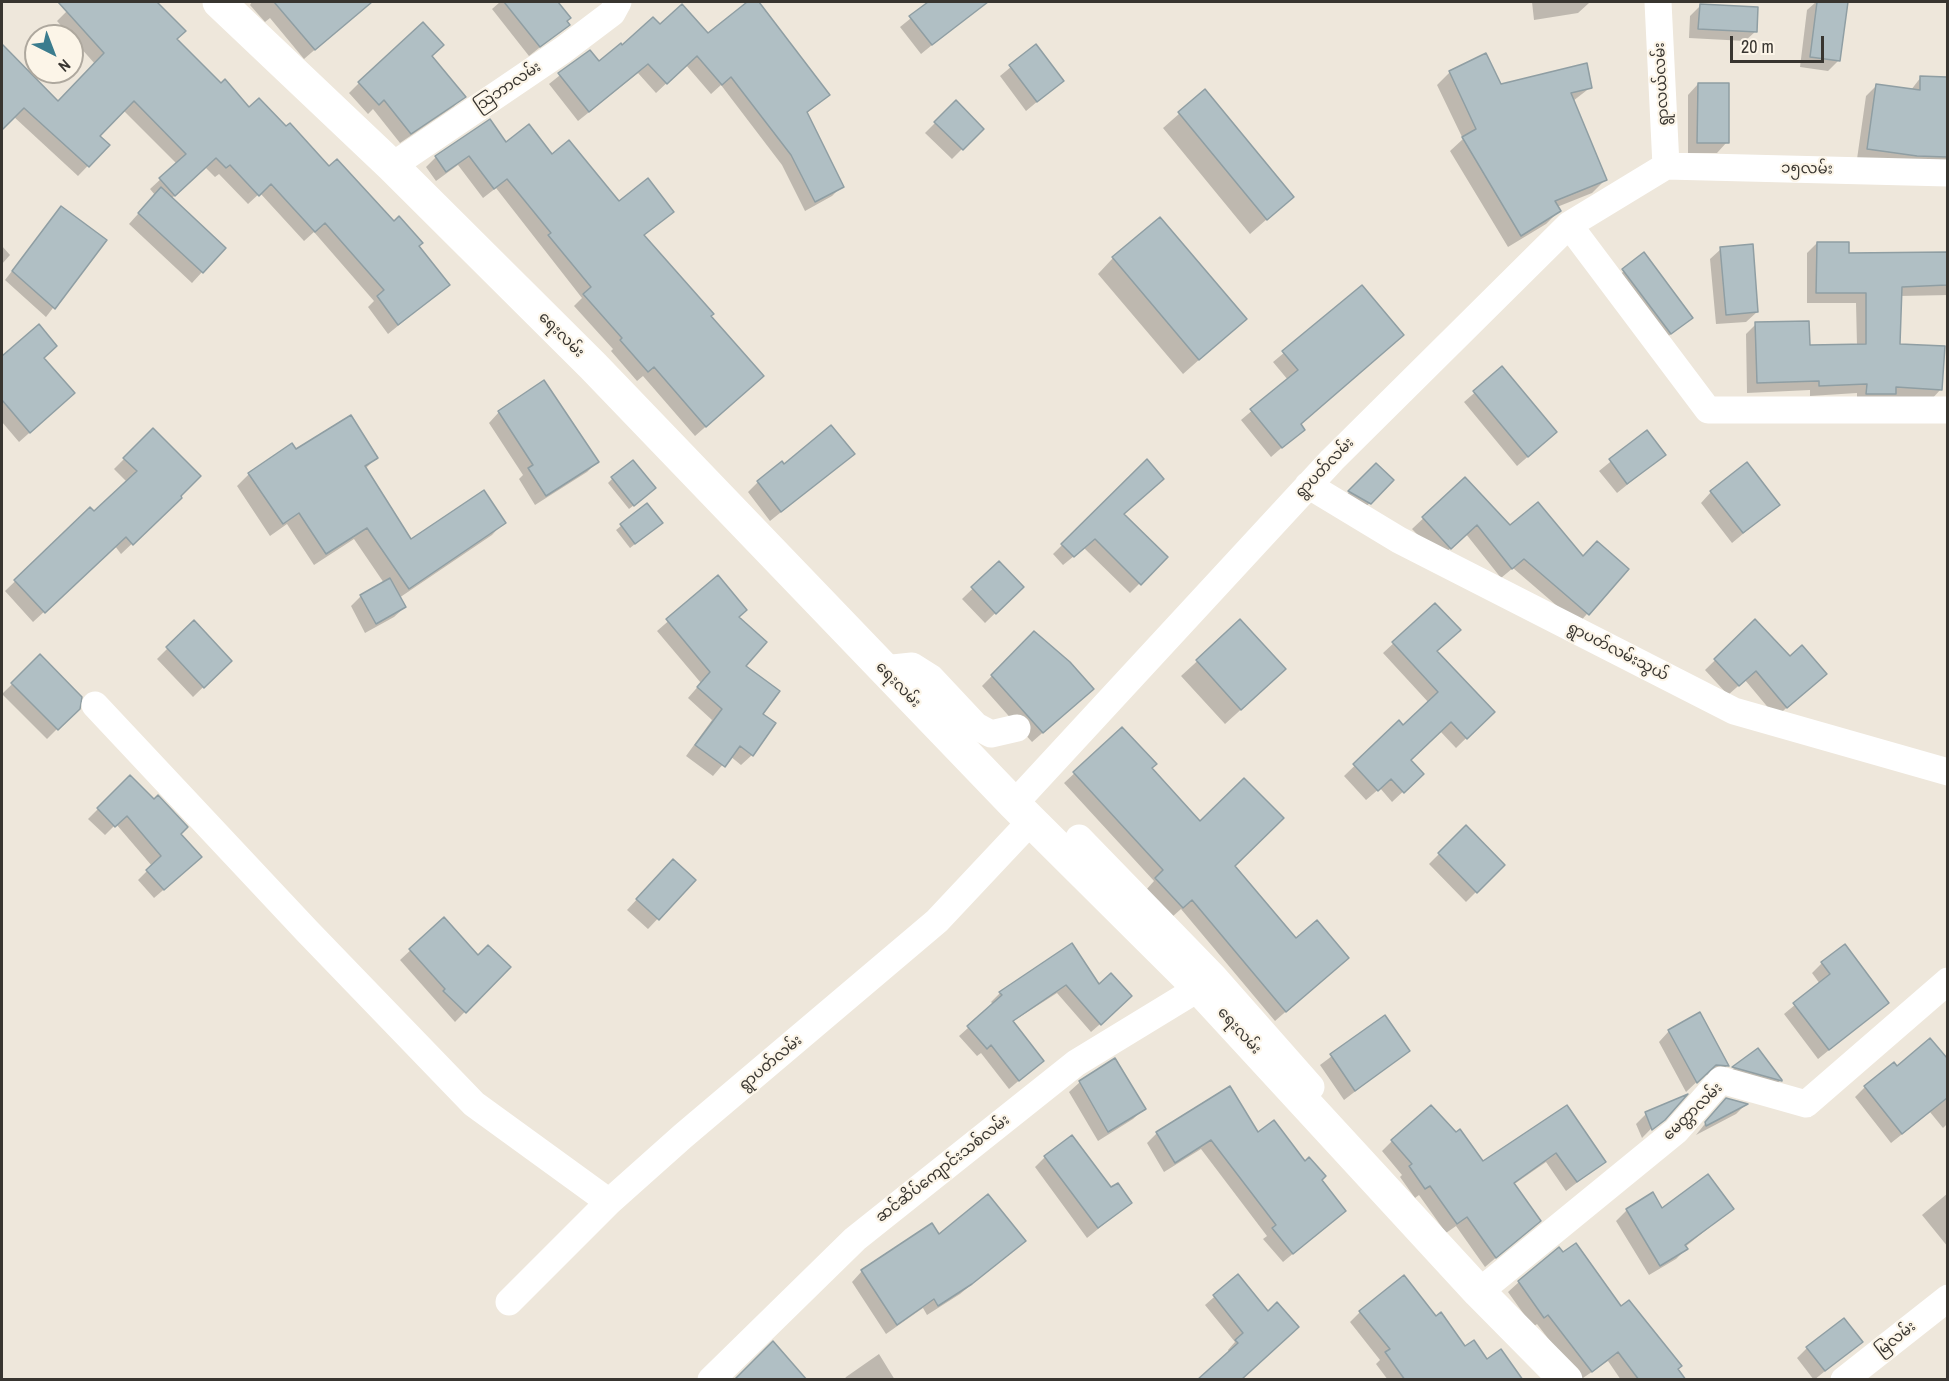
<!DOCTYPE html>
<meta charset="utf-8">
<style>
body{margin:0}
#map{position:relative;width:1949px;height:1381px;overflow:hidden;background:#eee7db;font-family:"Archivo Narrow",sans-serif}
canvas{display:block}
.frame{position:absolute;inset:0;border:3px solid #383530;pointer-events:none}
.north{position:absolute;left:24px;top:24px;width:60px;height:60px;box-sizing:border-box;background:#fcf5e8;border:2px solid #aea89e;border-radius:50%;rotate:138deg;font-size:16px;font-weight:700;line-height:24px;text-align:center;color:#383530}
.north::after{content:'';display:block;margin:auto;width:21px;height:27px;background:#3b7c8e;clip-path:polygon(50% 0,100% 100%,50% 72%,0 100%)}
.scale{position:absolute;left:1730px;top:36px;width:94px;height:27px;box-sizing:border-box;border:3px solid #383530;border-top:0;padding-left:8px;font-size:18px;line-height:21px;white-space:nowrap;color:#383530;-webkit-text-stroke:4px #fcf5e8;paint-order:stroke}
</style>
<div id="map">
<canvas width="1949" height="1381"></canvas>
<div class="frame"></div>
<div class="north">N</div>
<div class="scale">20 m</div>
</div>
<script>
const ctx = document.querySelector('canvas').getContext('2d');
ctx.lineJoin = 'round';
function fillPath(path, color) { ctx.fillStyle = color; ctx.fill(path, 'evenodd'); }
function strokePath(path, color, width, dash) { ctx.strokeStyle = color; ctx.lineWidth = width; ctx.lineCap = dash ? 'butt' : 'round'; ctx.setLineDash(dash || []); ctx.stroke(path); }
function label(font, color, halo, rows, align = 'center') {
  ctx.font = font + ' "Archivo Narrow","Noto Sans Myanmar",sans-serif'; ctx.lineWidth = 4.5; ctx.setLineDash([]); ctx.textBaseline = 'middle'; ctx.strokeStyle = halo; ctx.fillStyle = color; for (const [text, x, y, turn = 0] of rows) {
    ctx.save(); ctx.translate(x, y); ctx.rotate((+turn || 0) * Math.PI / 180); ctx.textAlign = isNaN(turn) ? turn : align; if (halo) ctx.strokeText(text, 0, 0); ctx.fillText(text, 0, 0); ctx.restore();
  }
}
fillPath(new Path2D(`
 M65 2H132L142 12 154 2 184 31 175 39 221 85 329 168 417 246 448 285 388 334 368 307 374 301 314 232 304 241 260 193 248 204 219 174 215 177 205 167 171 199 224 248 192 283 129 224 155 195 150 189 177 164 123 110 98 136 108 145 78 176 13 116 2 128V77L17 61 58 103 95 64 57 21 67 11 62 5Z
 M252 2H370L304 59 270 18 265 22 250 5Z
 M500 2H561L558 4 568 25 529 56 492 9Z
 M749 2H757L828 95 806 114 842 186 832 196 805 211 782 165 721 85 711 94 686 65 656 93 638 73 578 121 549 84 589 52 599 63 660 26 708 35Z
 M931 2H978L981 5 921 54 900 27Z
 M1532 2H1588L1589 3 1578 13 1534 20Z
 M1816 2 1846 4 1839 60 1828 71 1800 67 1807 10Z
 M1700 6 1756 31 1745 41 1689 38 1690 16Z
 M1036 46 1062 81 1026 111 1000 76Z
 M431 56 464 97 453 107 400 143 373 109 368 114 349 93 359 83Z
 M1450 72 1500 86 1591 87 1573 101 1605 180 1592 193 1557 207 1559 211 1546 224 1508 247 1450 151 1463 139 1437 85Z
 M1921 77 1948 78V163L1857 159 1866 96 1876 86 1911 90Z
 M1698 84 1727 142 1717 153H1688V95Z
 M1205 91 1292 197 1250 234 1163 128Z
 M956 102 982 129 952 159 925 133Z
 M505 144 552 156 618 203 672 211 643 236 709 316 751 387 695 436 643 376 637 381 611 351 613 349 574 306 582 298 496 188 483 198 458 165 436 181 426 167 436 157Z
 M61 208 105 241 46 317 5 280Z
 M1817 243 1848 255 1948 258V295L1900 296 1899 346 1941 389 1931 400 1857 404V393L1810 396V390L1747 393 1746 334 1756 324 1808 347 1857 346 1856 303H1807V253Z
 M2 246 10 255 2 264Z
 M1721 249 1757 312 1746 322 1716 324 1710 259Z
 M1644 255 1691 318 1660 343 1613 280Z
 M1113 258 1245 319 1183 374 1098 274Z
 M1362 288 1299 425 1303 429 1271 457 1241 420 1288 380 1273 362Z
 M39 326 42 359 63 403 19 442 2 422V358Z
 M1502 369 1545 442 1517 466 1464 402Z
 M544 382 597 462 587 472 535 505 519 479 523 475 489 423 499 412Z
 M153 430 170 508 121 554 115 546 33 622 5 591 90 509 94 513 127 482 114 469Z
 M1647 432 1664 455 1617 493 1599 471Z
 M295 452 376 458 365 469 411 542 504 522 492 535 399 598 405 607 394 617 365 633 351 606 361 596 384 583 354 539 314 565 287 524 270 536 237 486 249 474Z
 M853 454 770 521 748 492 758 482 784 466Z
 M1147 461 1162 479 1122 515 1166 557 1130 593 1084 548 1063 565 1053 554Z
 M1376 465 1392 480 1359 514 1339 502Z
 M612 479 649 493 629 509 608 483Z
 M1465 479 1510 527 1582 558 1627 569 1578 624 1513 568 1501 578 1466 534 1440 558 1412 529Z
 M1711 492 1778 505 1732 543 1701 503Z
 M647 505 656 527 630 548 616 530Z
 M999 563 1022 587 985 623 962 599Z
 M718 578 761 715 752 755 741 765 730 756 713 776 686 756 712 720 688 698 701 683 657 631Z
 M1435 605 1436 652 1493 712 1456 748 1440 731 1409 761 1411 784 1392 802 1380 788 1366 800 1344 776 1399 723 1403 727 1429 703 1383 653Z
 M1755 621 1814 684 1776 717 1745 680 1728 695 1705 670Z
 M194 622 230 661 193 697 157 659Z
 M1240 622 1268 685 1225 724 1181 676Z
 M1034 633 1081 699 1032 742 982 686Z
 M40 657 78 708 47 739 2 694Z
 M1122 729 1151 768 1296 940 1347 958 1275 1021 1181 909 1172 917 1146 890 1154 881 1064 783Z
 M130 777 179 834 191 866 154 898 138 880 152 866 116 824 105 835 88 819Z
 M1466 827 1503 865 1466 902 1429 864Z
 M663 871 694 880 648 929 627 910Z
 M444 919 478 957 508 967 455 1022 400 960Z
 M1072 946 1099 986 1122 1005 1091 1032 1057 993 1012 1022 1042 1061 1009 1089 981 1053 977 1056 959 1036 994 1005 991 1002 1000 993Z
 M1822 963 1887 1003 1818 1059 1784 1014 1820 984 1812 973Z
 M1384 1017 1408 1051 1344 1100 1320 1065Z
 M1669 1031 1727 1066 1717 1076 1704 1075 1686 1092 1659 1042Z
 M1929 1040 1948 1060V1123L1943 1128 1930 1112 1891 1143 1855 1097 1865 1087 1897 1068Z
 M1758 1050 1780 1081 1775 1085 1729 1072Z
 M1080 1082 1144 1109 1133 1119 1098 1141 1069 1092Z
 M1681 1098 1642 1138 1636 1124 1646 1114Z
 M1745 1105 1736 1114 1696 1135 1716 1110Z
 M1567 1108 1604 1162 1566 1191 1546 1162 1513 1185 1539 1221 1485 1267 1456 1226 1446 1233 1419 1195 1415 1198 1400 1177 1402 1175 1382 1151 1392 1141 1456 1134 1482 1163Z
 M1157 1133 1257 1135 1320 1180 1344 1211 1283 1262 1263 1239 1267 1236 1201 1149 1164 1172 1147 1143Z
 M1045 1157 1111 1190 1130 1203 1087 1238 1035 1167Z
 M1948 1193V1247L1922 1215Z
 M1653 1194 1662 1210 1732 1209 1685 1247 1686 1249 1676 1259 1649 1275 1616 1221 1626 1211Z
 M932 1225 938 1236 1024 1241 960 1294 927 1315 923 1308 886 1334 852 1282 862 1271Z
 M1563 1254 1620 1308 1684 1380H1621L1608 1361 1580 1380 1537 1324 1533 1327 1508 1292 1519 1282Z
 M1237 1277 1268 1313 1229 1352 1228 1350 1235 1342 1205 1305Z
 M1360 1312 1436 1318 1465 1348 1510 1380H1388L1376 1364 1380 1360 1350 1322Z
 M1861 1342 1814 1380 1797 1358 1807 1348Z
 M879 1354 895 1380H844L846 1377Z`), '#0003');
const building = new Path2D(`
 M58 2H157L186 31 177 39 221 83 225 79 249 107 259 98 286 126 290 123 329 166 337 159 394 221 399 216 423 243 419 246 450 285 398 325 377 296 384 290 325 223 315 232 271 184 259 196 230 165 226 168 216 158 175 196 159 178 186 154 134 101 100 136 110 145 89 167 24 108 2 130V44L58 101 104 53Z
 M274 2H372L315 50Z
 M504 2H558L571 18 567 21 570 25 540 47Z
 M747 2H759L830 95 807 112 844 187 815 202 791 155 731 77 722 85 697 56 667 84 648 64 589 112 558 73 590 50 599 61 621 43 622 45 653 17 660 24 682 4 708 33Z
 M928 2H988L932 45 909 16Z
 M1817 2H1848L1840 61 1810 57Z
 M1700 4 1758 7 1757 32 1698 29Z
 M423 22 444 45 432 56 466 97 411 134 384 100 379 105 358 82Z
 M1036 44 1064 81 1037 102 1009 65Z
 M1486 53 1501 84 1587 63 1592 88 1571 93 1607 180 1555 201 1561 211 1521 236 1462 137 1476 129 1449 71Z
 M1920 76 1947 77V157L1917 156 1867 149 1876 84 1920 90Z
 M1698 83H1729V143H1697Z
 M1205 89 1294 197 1267 220 1178 112Z
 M956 100 984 129 963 150 934 122Z
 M490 119 506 142 529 124 552 154 569 140 619 201 648 178 674 212 644 235 714 314 711 316 764 376 706 427 654 367 648 372 620 340 622 338 583 294 591 287 548 235 551 233 507 179 494 189 469 156 446 172 435 156Z
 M161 187 226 248 203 273 138 213Z
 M61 206 107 240 55 309 12 271Z
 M1160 217 1247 319 1199 360 1112 257Z
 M1817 242H1849V253L1947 252V285L1902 287 1900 344 1945 346 1942 390 1896 387V394H1866L1867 384 1819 386V381L1757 383 1755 322 1809 321 1810 345 1866 344V293H1816Z
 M1753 244 1758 312 1726 315 1720 247Z
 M1644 252 1693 318 1671 334 1622 269Z
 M1362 285 1404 335 1301 424 1305 430 1282 448 1250 409 1298 370 1282 351Z
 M39 324 57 346 44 358 75 393 30 433 2 400V356Z
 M1502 366 1557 432 1528 457 1473 391Z
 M544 380 599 462 546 496 528 468 533 465 498 411Z
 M351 415 378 458 365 466 411 539 484 490 506 523 409 589 367 528 326 554 299 513 283 524 248 473 292 443 296 449Z
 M831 425 855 454 781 512 757 481 782 461 784 464Z
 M153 428 201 476 181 496 182 498 133 545 126 537 45 613 14 580 90 507 94 511 137 471 123 458Z
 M1647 430 1666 455 1627 484 1609 459Z
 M1147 459 1164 479 1124 514 1168 557 1141 585 1095 539 1074 557 1061 544Z
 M633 460 656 488 634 506 611 477Z
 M1747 462 1780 505 1743 533 1710 491Z
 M1376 463 1394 480 1371 504 1348 491Z
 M1465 477 1510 525 1538 502 1583 556 1597 541 1629 569 1589 615 1524 559 1512 569 1477 525 1451 549 1422 517Z
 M647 503 663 523 635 544 620 524Z
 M999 561 1024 587 996 614 971 587Z
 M718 575 747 610 739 617 767 642 746 666 780 691 763 714 776 723 753 756 740 746 725 767 695 745 722 709 697 687 710 672 666 619Z
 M390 578 406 607 376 624 360 595Z
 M1435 603 1461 630 1437 651 1495 712 1467 739 1451 722 1411 760 1424 774 1404 793 1391 779 1378 791 1353 764 1399 720 1403 725 1438 692 1392 642Z
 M1240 619 1286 669 1241 710 1196 660Z
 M1755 619 1790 656 1802 645 1827 674 1787 708 1756 671 1739 686 1714 659Z
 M194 620 232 661 204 688 166 647Z
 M1034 631 1070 662 1094 689 1043 733 991 675Z
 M40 654 82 697 80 709 58 730 11 683Z
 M1122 727 1157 764 1152 768 1200 821 1244 778 1284 818 1235 866 1296 938 1317 920 1349 958 1286 1012 1192 900 1183 908 1155 878 1163 870 1073 772Z
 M130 775 154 799 158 795 188 827 181 834 202 857 164 890 146 870 161 856 127 816 115 827 97 808Z
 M1466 825 1505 865 1477 893 1438 853Z
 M673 859 696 880 659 920 636 899Z
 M444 917 478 955 488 945 511 967 466 1013 443 991 445 989 409 949Z
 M1072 943 1099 984 1111 973 1132 996 1101 1025 1066 985 1013 1021 1044 1061 1019 1081 991 1045 987 1049 967 1026 1002 995 999 992Z
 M1845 944 1889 1003 1829 1050 1793 1003 1830 974 1821 962Z
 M1700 1012 1729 1066 1716 1065 1697 1083 1668 1030Z
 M1385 1015 1410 1051 1355 1091 1330 1054Z
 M1930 1038 1947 1058V1098L1902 1134 1864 1086 1894 1062 1897 1066Z
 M1758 1048 1782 1080V1081L1732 1067Z
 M1115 1058 1146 1109 1108 1132 1079 1081Z
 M1230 1086 1258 1132 1274 1120 1305 1161 1309 1157 1326 1176 1322 1180 1346 1211 1293 1254 1272 1228 1276 1225 1211 1140 1175 1163 1156 1132Z
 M1688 1094 1665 1120 1652 1130 1645 1112Z
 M1726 1098 1748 1104 1706 1126 1705 1122Z
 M1431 1105 1456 1132 1460 1129 1483 1161 1567 1105 1606 1162 1577 1182 1556 1153 1514 1183 1541 1221 1496 1258 1467 1217 1457 1224 1430 1186 1425 1189 1409 1166 1412 1164 1391 1140Z
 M1072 1135 1111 1187 1118 1183 1132 1203 1098 1228 1044 1156Z
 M1708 1174 1734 1209 1685 1245 1688 1249 1660 1266 1626 1209 1653 1192 1662 1208Z
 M988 1194 1026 1241 972 1284 938 1306 934 1299 897 1325 861 1270 932 1223 939 1234Z
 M1576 1243 1621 1306 1629 1300 1682 1366 1678 1369 1686 1380H1639L1618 1352 1592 1372 1548 1315 1544 1318 1518 1281 1559 1247 1563 1252Z
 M1238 1274 1268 1311 1277 1302 1299 1327 1241 1380H1197L1238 1343 1235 1340 1243 1333 1213 1295Z
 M1404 1275 1436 1316 1441 1312 1465 1346 1474 1340 1487 1359 1501 1349 1523 1380H1405L1385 1352 1390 1349 1359 1311Z
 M1844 1318 1863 1342 1825 1371 1806 1347Z
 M773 1341 807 1380H734Z`);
fillPath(building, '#b0bfc4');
strokePath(building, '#8f9ea3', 1.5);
strokePath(new Path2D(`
 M1658 2 1666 166
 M392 166 563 50 612 13 618 2
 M1666 166 1948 173
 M1569 225 1708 410H1948
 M1308 485 1399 540 1734 711 1948 772
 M883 669 912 666 931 678 976 726 991 734 1017 728
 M95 705 307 931 474 1104 609 1202
 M1014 804 1332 460 1569 225 1666 166
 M1079 838 1214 977 1311 1087
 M1479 1292 1676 1131 1721 1080 1806 1104 1948 981
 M509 1302 609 1202 683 1136 937 921 1031 821
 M711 1380 855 1239 1076 1063 1199 988
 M1844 1380 1948 1298`), '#fff', 27);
strokePath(new Path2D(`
 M219 2 392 166 593 366 1014 804 1199 988 1479 1292 1566 1380`), '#fff', 33);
label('15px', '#383530', '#fcf5e8', [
 ["ရွာလယ်လမ်း",1662,84,-93],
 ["သြဘာလမ်း",508,87,-34],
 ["၁၅လမ်း",1807,169,1],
 ["ရေးလမ်း",561,335,45],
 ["ရွာပတ်လမ်း",1325,468,-46],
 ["ရွာပတ်လမ်းသွယ်",1618,652,27],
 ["ရေးလမ်း",898,685,46],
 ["ရေးလမ်း",1239,1031,48],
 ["ရွာပတ်လမ်း",771,1063,-40],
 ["မေတ္တာလမ်း",1693,1112,-44],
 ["ဆင်ဆိပ်ကျောင်းသစ်လမ်း",943,1169,-38],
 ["မြလမ်း",1896,1339,-38]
]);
</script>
